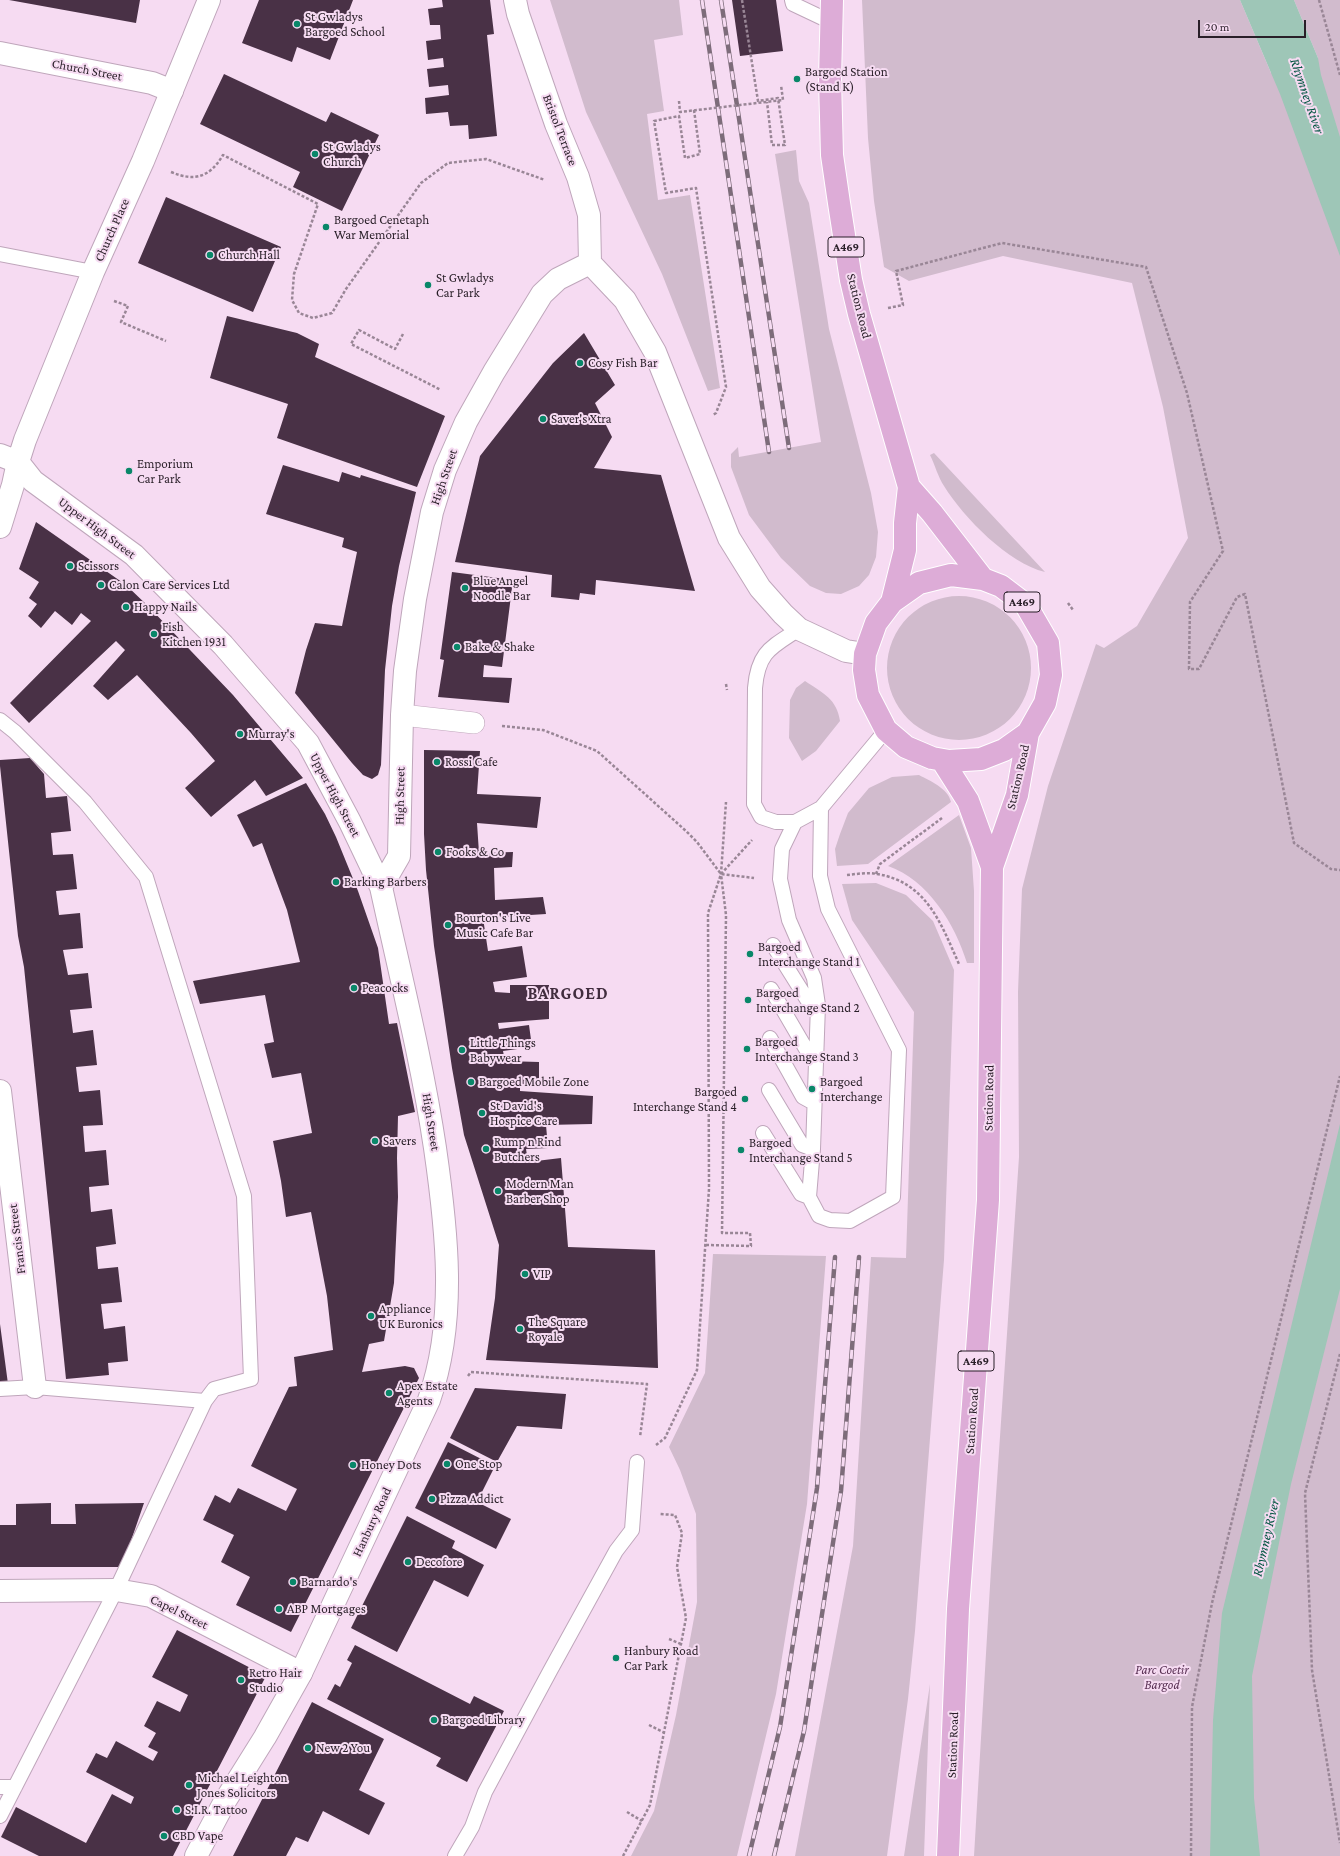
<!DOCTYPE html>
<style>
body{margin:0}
#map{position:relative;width:1340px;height:1856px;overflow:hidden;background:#f6dbf2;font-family:"Crimson Pro",serif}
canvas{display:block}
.scale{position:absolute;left:1198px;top:20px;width:108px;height:18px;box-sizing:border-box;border:2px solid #291f28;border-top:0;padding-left:5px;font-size:12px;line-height:14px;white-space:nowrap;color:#291f28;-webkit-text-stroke:3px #f6dbf2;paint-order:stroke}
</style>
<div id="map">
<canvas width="1340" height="1856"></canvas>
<div class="scale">20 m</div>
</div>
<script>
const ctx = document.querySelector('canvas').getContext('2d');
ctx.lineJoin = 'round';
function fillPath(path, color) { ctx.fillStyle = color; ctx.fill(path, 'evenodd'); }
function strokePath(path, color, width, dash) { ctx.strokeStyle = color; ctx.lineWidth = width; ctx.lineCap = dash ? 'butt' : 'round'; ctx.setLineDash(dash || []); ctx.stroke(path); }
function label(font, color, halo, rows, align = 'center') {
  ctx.font = font + ' "Crimson Pro",serif'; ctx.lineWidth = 4; ctx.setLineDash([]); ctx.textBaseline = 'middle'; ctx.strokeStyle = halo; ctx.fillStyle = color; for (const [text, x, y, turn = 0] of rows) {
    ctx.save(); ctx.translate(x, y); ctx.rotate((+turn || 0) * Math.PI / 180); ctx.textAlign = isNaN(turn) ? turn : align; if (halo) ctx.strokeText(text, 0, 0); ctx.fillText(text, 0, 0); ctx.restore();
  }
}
fillPath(new Path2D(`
 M550 0H679L683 35 654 40 664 111 647 114 658 200 690 195 720 388 708 391 662 274 586 112Z
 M862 0H1240L1271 73 1318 58 1294 0H1340V1856H974L991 1569 1019 1157 1018 992 1022 889 1048 786 1096 644 1104 648 1137 626 1188 538 1163 407 1132 283 1003 256 909 281 884 267 874 201 868 138Z
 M796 150 799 181 809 203 829 329 871 493 878 532 876 557 869 575 859 586 841 594 826 593 810 586 781 558 749 515 731 467V454L738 447 739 457 821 442 775 154Z
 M934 453 1045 572C1008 563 964 518 944 486 938 477 935 465 930 455Z
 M887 668a72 72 0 1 1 144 0a72 72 0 1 1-144 0Z
 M805 681C823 693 837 699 840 721L816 751 802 761 789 738 790 700 796 688Z
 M919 775C930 781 948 788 951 802L868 864 837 866 835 849 840 834 848 813 869 788 892 777Z
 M959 815 971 848 974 891V963H967C955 924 928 880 888 866Z
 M876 883 906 895 933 921 954 970 944 1260 941 1297 915 1631 908 1699 887 1856H795L853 1546 871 1257 906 1258 914 1012 852 920 842 884Z
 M713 1254 826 1256 807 1504 776 1694 737 1856H631L654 1811 676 1715 697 1602 696 1514 680 1470 669 1447 705 1373Z
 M930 1684 924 1856H904Z`), '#d1bbcd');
fillPath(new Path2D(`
 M1240 0H1294L1318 58 1321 75 1340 137V256L1280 94Z
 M1340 1124V1289L1291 1484 1252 1676 1254 1798 1260 1856H1210L1213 1720 1222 1613Z`), '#9ec6b7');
fillPath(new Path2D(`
 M9 0H140L136 23Z
 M259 0H353L330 60 297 47 292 62 242 43Z
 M442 0H490L494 34 487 35 497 136 469 139 468 125 450 126 448 112 426 114 425 98 449 95 448 85 429 87 427 69 444 67 443 58 428 60 426 41 441 39 440 25H430L428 9 443 7Z
 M732 0H776L783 51 740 56Z
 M224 74 326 122 331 112 379 135 342 211 293 187 300 172 200 124Z
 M166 197 281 247 253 312 138 263Z
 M227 316 297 333 319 344 315 357 445 416 417 487 277 438 288 404 210 378Z
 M584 333 615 385 595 403 612 437 594 468 661 475 695 591 596 580 595 595 580 593 579 600 551 597 552 575 455 562 480 456 553 363Z
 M283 465 339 482 342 472 360 478 361 475 416 492 399 566 392 606 385 670 381 765 378 775 372 779 363 775 352 763 295 693 306 650 315 623 342 626 357 552 342 547 344 538 266 514Z
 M36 522 126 585 149 607 233 695 303 778 266 796 255 780 211 817 185 788 215 761 191 733 137 675 108 700 93 686 125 650 116 641 29 723 10 703 91 621 81 613 72 625 55 611 41 628 28 616 37 604 29 598 39 582 19 569Z
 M452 572 513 580 502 667 484 665 483 677 512 678 509 703 438 697 444 660 440 659Z
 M424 750 480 751 477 794 541 797 537 828 477 823 479 853 513 852 512 867 494 868 495 900 543 897 546 914 483 918 488 951 522 946 527 977 493 982 495 992 510 993V985H549V1019L498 1023 499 1029 529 1025 532 1047 503 1051 505 1061 539 1062V1086H520V1091L593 1096 592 1124 546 1125 548 1148 526 1149 528 1162 561 1158 568 1247 655 1250 658 1368 486 1360 495 1298 499 1245 464 1135 452 1068 434 946 426 870 424 834Z
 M30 758 44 774 46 798 67 796 71 831 51 833 52 845 53 855 73 854 77 889 56 891 59 915 80 913 83 948 63 950 68 975 88 973 92 1008 70 1010 73 1033 93 1030 97 1065 76 1067 79 1092 100 1090 103 1125 83 1126 85 1152 106 1150 109 1185 89 1187 90 1200 91 1212 112 1209 116 1244 96 1247 98 1269 118 1267 122 1302 101 1304 104 1329 125 1326 128 1361 108 1363 109 1375 66 1379 24 967 18 936 0 766V760Z
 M306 783 325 814 336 837 358 891 378 948 389 1024 397 1023 415 1112 398 1116 397 1158 398 1197 394 1283 384 1341 369 1344 362 1372 405 1366 414 1368 419 1378 291 1632 236 1605 250 1577 221 1562 234 1535 203 1520 215 1495 230 1503 238 1488 286 1511 297 1489 251 1466 289 1387 297 1386 294 1357 333 1350 327 1296 311 1212 286 1217 281 1181 273 1141 312 1133 301 1073 272 1078 264 1044 274 1042 265 995 200 1004 193 981 300 962 287 910 262 843 253 847 237 815Z
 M0 1324 8 1384 0 1385Z
 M475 1388 566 1394 562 1429 517 1426 497 1462 450 1438Z
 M448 1442 495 1466 477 1502 511 1519 496 1549 415 1508Z
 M51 1503V1524H76L75 1504 144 1503 122 1567H0V1525H16V1504Z
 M407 1516 455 1541 452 1548 484 1565 468 1597 434 1580 397 1652 351 1628Z
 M177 1630 266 1676 173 1856H39L1 1837 16 1807 86 1843 112 1794 131 1804 134 1797 86 1772 96 1753 107 1758 116 1741 153 1761 158 1752 148 1747 156 1733 144 1726 157 1701 180 1712 188 1695 152 1677Z
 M355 1645 470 1704 474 1696 504 1711 467 1782 436 1766 441 1758 327 1699 335 1684 340 1687 352 1663 347 1660Z
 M312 1702 384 1739 359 1790 385 1803 369 1835 323 1811 308 1842 296 1837 286 1856H233Z`), '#493146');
const service = new Path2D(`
 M792 0 793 4 831 22
 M0 254 93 272
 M799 629C772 647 758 651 755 688L754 804 761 817 776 822H795L821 808 886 730
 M0 720 15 732 85 802 146 877 244 1196 251 1379 214 1389 205 1401 35 1387 0 1389
 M795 822 782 849 780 879 789 920 814 978 818 1005 813 1149 809 1197 819 1216 830 1220 850 1221 893 1197 899 1050 828 909 820 876 821 808
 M773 945 808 1001 818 1005
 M771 989 806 1049 816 1053
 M770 1038 803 1097 814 1103
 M769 1090 802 1145 813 1149
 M763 1133 801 1194 809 1197
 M0 1787H15
 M0 1816 116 1590 205 1401
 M455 1856 472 1827 485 1792 550 1671 616 1551 632 1530 637 1462`);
const pedestrian = new Path2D(`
 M402 715 474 723`);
const minor = new Path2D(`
 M0 53 152 83 172 91
 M0 527 13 485 18 462
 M0 1091 35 1387
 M0 1591 116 1590 151 1596 301 1673`);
const tertiary = new Path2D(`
 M515 0 518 14 556 124 578 177 589 215 590 263
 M590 263 625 300 655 352 729 538 760 588 783 614 799 629 846 651 865 654
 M0 455 18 462
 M18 462 33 481 134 555 223 645 308 743 350 822 381 887
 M18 462 25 440 93 272 143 161 209 0
 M196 1856 225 1801 265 1737 301 1673 429 1400C457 1320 447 1231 435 1148 422 1061 400 974 381 887L399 856 402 715 405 671 415 599 432 512 445 470 466 422 494 372 542 294 558 279 590 263`);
const primary = new Path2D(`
 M832 0 830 79 832 155 839 203 851 280 859 314 909 487 905 523V550L892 602
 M909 487 932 513 983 579
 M942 760 968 801 992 867
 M948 1856 958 1609 988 1200 992 867 1017 795 1028 733 1045 703 1051 675 1048 643 1026 605 1001 586 983 579 951 575 919 583 892 602 876 623 865 654 864 670 868 695 886 730 906 747 932 758 949 761 981 759 1004 750 1028 733`);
strokePath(service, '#bfa6bb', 16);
strokePath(pedestrian, '#bfa6bb', 22);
strokePath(minor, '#bfa6bb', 24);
strokePath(tertiary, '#bfa6bb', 24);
strokePath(primary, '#fff', 24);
strokePath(new Path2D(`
 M742 0 758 101 778 98 785 145H772L767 102
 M1319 0 1340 75
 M694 110 700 154 685 158 679 116 654 121 666 193 696 188 726 387 716 413 713 415
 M171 172C195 182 210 177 223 155L318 204 294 274 292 300 299 313 313 318 332 313 346 289 421 183 448 163 486 159 545 180
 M114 301 128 306 121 322 166 341
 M888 308 903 305 896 271 1002 243 1146 267 1187 393 1223 551 1190 602 1189 669H1199L1237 597 1245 594 1294 843 1331 869 1340 870
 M403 334 395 349 359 330 351 344 441 390
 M1068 603 1073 610
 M726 684 727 690
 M502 726 543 730 597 751 686 831 697 842 721 874 754 878
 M876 874 880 864 942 818
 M847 875C857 874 868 872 877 874 927 882 941 924 959 964
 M706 1245 751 1246 750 1233H722L726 915 721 874 726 802
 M1340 1354 1305 1493 1312 1670 1340 1843
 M468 1376 471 1372 647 1384 640 1437
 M656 1445 665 1438 697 1370 709 1189 708 913 721 874 752 840
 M669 1639 681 1644
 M649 1725 663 1732
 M627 1812 642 1821
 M623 1856 650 1805 686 1618 677 1567 682 1533 675 1515 659 1514
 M1191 1856 1192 1707 1212 1603 1340 1076`), '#998696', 2.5, [3, 2]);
strokePath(service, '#fff', 14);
strokePath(pedestrian, '#fff', 21);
strokePath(minor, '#fff', 22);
strokePath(tertiary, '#fff', 22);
strokePath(primary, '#ddacd7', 22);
const rail = new Path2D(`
 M702 0 769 452
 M721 0 789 448
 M749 1856 780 1727 817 1488 835 1257
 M774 1856 804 1731 841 1491 859 1257`);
strokePath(rail, '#7d6c7a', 4.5);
strokePath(rail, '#f6dbf2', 3, [9]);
strokePath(new Path2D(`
 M679 101 680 112 783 100 781 85`), '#998696', 2.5, [3, 2]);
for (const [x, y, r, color] of [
 [297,24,4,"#098769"],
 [797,79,4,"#098769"],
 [315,154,4,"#098769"],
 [326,227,4,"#098769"],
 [210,255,4,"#098769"],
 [428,285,4,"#098769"],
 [580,363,4,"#098769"],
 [543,419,4,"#098769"],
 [129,471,4,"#098769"],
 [70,566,4,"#098769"],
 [101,585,4,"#098769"],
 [465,588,4,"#098769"],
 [126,607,4,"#098769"],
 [154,634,4,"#098769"],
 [457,647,4,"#098769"],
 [240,734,4,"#098769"],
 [437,762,4,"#098769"],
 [438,852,4,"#098769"],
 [336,882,4,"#098769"],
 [448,925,4,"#098769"],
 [750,954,4,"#098769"],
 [354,988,4,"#098769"],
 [748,1000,4,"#098769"],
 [747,1049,4,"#098769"],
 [462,1050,4,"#098769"],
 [471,1082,4,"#098769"],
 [812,1089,4,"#098769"],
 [745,1099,4,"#098769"],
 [482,1113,4,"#098769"],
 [375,1141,4,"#098769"],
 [486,1149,4,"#098769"],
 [741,1150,4,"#098769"],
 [498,1191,4,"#098769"],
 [525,1274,4,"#098769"],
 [371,1316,4,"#098769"],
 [520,1329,4,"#098769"],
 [389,1393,4,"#098769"],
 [447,1464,4,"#098769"],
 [353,1465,4,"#098769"],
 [432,1499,4,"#098769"],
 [408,1562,4,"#098769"],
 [293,1582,4,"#098769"],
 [279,1609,4,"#098769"],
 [616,1658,4,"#098769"],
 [241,1680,4,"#098769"],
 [434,1720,4,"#098769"],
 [308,1748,4,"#098769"],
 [189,1785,4,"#098769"],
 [177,1810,4,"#098769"],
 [164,1836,4,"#098769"]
]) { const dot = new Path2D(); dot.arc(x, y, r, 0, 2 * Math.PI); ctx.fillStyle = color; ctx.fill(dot); strokePath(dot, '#f6dbf2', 1.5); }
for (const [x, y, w] of [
 [846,247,36],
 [1022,602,36],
 [976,1361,36]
]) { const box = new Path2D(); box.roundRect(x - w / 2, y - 10, w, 20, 3); ctx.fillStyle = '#f6dbf2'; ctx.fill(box); strokePath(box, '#291f28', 1); }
label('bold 12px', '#291f28', null, [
 ["A469",846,247],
 ["A469",1022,602],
 ["A469",976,1361]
]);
label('13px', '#291f28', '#f6dbf2', [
 ["St Gwladys",305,17],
 ["Bargoed School",305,32],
 ["Bargoed Station",805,72],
 ["(Stand K)",805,87],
 ["St Gwladys",323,147],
 ["Church",323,162],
 ["Bargoed Cenetaph",334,220],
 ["War Memorial",334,235],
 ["Church Hall",218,255],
 ["St Gwladys",436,278],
 ["Car Park",436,293],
 ["Cosy Fish Bar",588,363],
 ["Saver's Xtra",551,419],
 ["Emporium",137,464],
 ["Car Park",137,479],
 ["Scissors",78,566],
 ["Blue Angel",473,581],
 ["Noodle Bar",473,596],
 ["Calon Care Services Ltd",109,585],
 ["Happy Nails",134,607],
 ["Fish",162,627],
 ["Kitchen 1931",162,642],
 ["Bake & Shake",465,647],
 ["Murray's",248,734],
 ["Rossi Cafe",445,762],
 ["Fooks & Co",446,852],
 ["Barking Barbers",344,882],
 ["Bourton's Live",456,918],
 ["Music Cafe Bar",456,933],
 ["Bargoed",758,947],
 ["Interchange Stand 1",758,962],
 ["Peacocks",362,988],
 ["Bargoed",756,993],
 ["Interchange Stand 2",756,1008],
 ["Bargoed",755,1042],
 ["Interchange Stand 3",755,1057],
 ["Little Things",470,1043],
 ["Babywear",470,1058],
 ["Bargoed Mobile Zone",479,1082],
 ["Bargoed",820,1082],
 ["Interchange",820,1097],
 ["Bargoed",737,1092,"right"],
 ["Interchange Stand 4",737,1107,"right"],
 ["St David's",490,1106],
 ["Hospice Care",490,1121],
 ["Savers",383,1141],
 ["Rump n Rind",494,1142],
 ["Butchers",494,1157],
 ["Bargoed",749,1143],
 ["Interchange Stand 5",749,1158],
 ["Modern Man",506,1184],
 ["Barber Shop",506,1199],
 ["VIP",533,1274],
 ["Appliance",379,1309],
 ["UK Euronics",379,1324],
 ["The Square",528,1322],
 ["Royale",528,1337],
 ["Apex Estate",397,1386],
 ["Agents",397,1401],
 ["One Stop",455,1464],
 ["Honey Dots",361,1465],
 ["Pizza Addict",440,1499],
 ["Decofore",416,1562],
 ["Barnardo's",301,1582],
 ["ABP Mortgages",287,1609],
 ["Hanbury Road",624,1651],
 ["Car Park",624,1666],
 ["Retro Hair",249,1673],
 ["Studio",249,1688],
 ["Bargoed Library",442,1720],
 ["New 2 You",316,1748],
 ["Michael Leighton",197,1778],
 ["Jones Solicitors",197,1793],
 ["S.I.R. Tattoo",185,1810],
 ["CBD Vape",172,1836]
], 'left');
label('13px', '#291f28', '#f6dbf2', [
 ["Church Street",87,70,11],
 ["Bristol Terrace",560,130,69],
 ["Church Place",112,230,-66],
 ["Station Road",859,306,76],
 ["High Street",444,477,-71],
 ["Upper High Street",97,528,37],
 ["Station Road",1018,777,-77],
 ["Upper High Street",335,795,62],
 ["High Street",400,796,-89],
 ["Station Road",989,1098,-89],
 ["High Street",431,1122,81],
 ["Francis Street",17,1239,-97],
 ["Station Road",972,1421,-86],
 ["Hanbury Road",372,1522,-65],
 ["Capel Street",179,1612,26],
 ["Station Road",953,1745,-88]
]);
label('italic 13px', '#593154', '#f6dbf2', [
 ["Parc Coetir",1162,1670],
 ["Bargod",1162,1685]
]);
label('italic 14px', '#025541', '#f6dbf2', [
 ["Rhymney River",1307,96,71],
 ["Rhymney River",1266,1538,-77]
]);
ctx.letterSpacing = '1px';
label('bold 17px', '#412d3e', '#f6dbf2', [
 ["BARGOED",568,994]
]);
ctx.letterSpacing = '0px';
</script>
